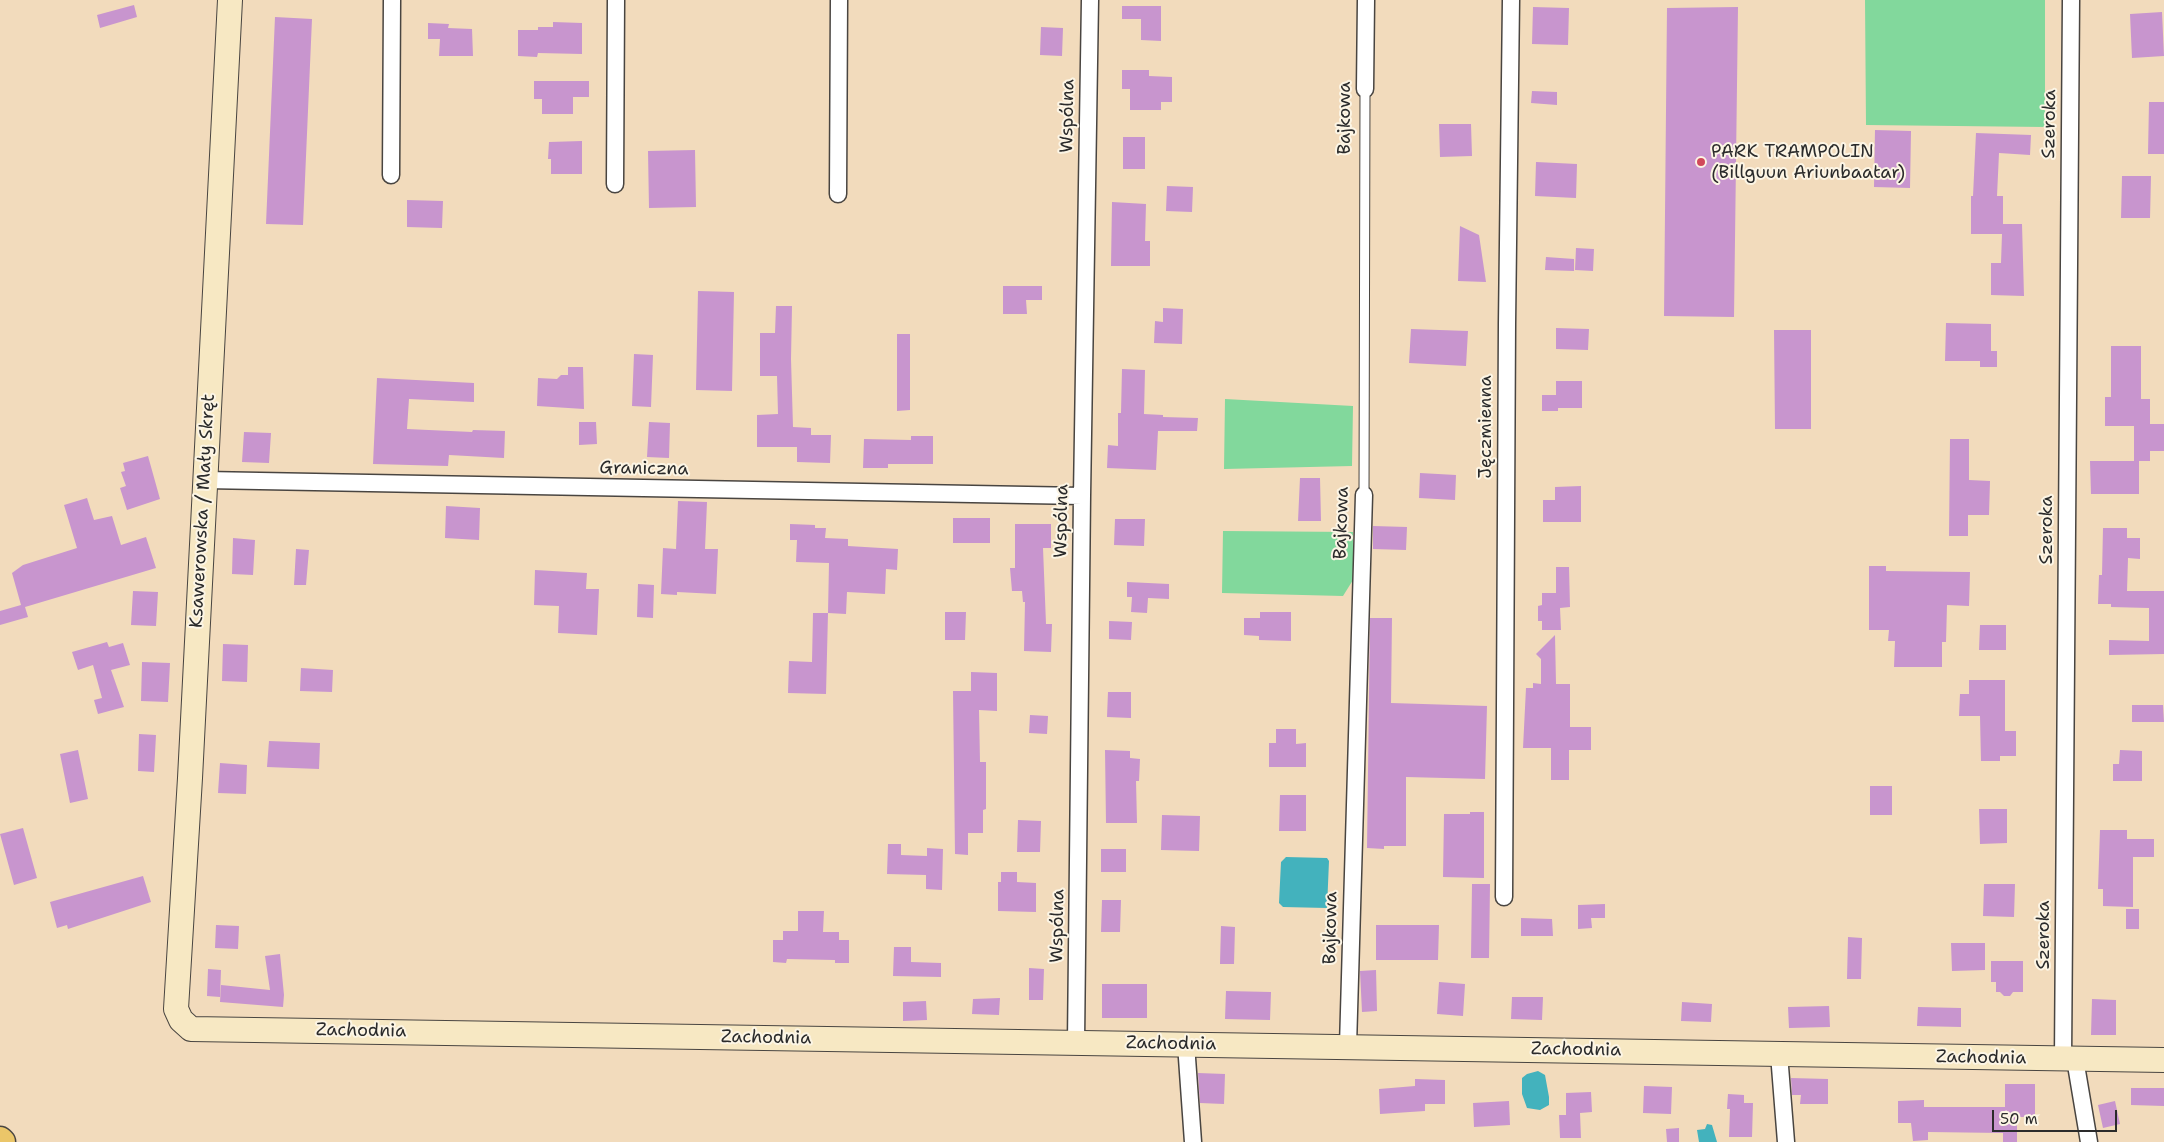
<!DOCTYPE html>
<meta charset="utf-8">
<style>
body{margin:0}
#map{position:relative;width:2164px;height:1142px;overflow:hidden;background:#f2dbbc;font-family:"Shantell Sans",sans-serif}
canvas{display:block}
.scale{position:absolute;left:1992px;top:1110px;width:125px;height:22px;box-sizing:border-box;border:2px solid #2b2b2b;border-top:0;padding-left:6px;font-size:15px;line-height:18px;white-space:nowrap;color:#2b2b2b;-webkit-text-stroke:4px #fcf5e5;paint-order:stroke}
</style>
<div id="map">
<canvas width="2164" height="1142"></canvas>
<div class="scale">50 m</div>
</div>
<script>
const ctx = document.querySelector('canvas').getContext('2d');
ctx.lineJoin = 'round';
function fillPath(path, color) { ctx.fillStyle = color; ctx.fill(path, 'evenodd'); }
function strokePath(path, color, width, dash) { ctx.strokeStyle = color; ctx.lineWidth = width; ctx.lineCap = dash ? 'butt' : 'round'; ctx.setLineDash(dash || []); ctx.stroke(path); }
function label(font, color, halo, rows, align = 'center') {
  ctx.font = font + ' "Shantell Sans",sans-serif'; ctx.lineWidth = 4; ctx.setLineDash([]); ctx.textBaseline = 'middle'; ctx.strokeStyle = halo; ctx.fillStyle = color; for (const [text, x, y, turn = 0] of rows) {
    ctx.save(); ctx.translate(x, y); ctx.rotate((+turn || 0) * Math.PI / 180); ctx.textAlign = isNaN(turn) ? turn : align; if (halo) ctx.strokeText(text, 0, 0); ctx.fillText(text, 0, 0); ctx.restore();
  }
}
fillPath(new Path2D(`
 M1865 0H2045V127L1866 125Z
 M1225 399 1353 406 1352 466 1224 469Z
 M1223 531 1353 532V580L1343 596 1222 593Z`), '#82d89c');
fillPath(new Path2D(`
 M1286 857 1327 858 1329 861 1327 908 1283 907 1279 903 1281 862Z
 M1538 1071 1545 1075 1549 1097V1105L1540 1110 1527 1108 1522 1094V1078L1527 1074Z
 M1707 1124 1712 1125 1717 1142H1699L1697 1130 1705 1129Z`), '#43b2bd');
fillPath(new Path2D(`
 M134 5 137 17 100 28 97 15Z
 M1122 6H1161V41L1141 40V19H1122Z
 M1533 7 1569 8 1568 45 1532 44Z
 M1738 7 1734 317 1664 316 1667 8Z
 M2162 12 2164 56 2132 58 2130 14Z
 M275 17 312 19 303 225 266 224Z
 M553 22 582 23V54L538 53 537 57 518 56V30H538V27H553Z
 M428 23 449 24 448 28 472 29 473 56H439L440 39H428Z
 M1041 27 1063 28 1062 56 1040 55Z
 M1122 70H1149V76L1172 77V102H1161V110H1130V89H1122Z
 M534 81H589V97H573V114H542V99H534Z
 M1532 91 1557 92V105L1531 103Z
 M2149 102H2164V154H2148Z
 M1439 124H1471L1472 156 1440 157Z
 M1875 130 1911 131 1910 188 1874 187Z
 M1976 133 2031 135 2030 155 1999 153 1997 196H2003V224H2022L2024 296 1991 295V263H2001L2002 234H1971V196H1973Z
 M1123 137H1145V169H1123Z
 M582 141V174H551V159H548L549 142Z
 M695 150 696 207 649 208 648 151Z
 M1536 162 1577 164 1576 198 1535 196Z
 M2122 176H2151L2150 218H2121Z
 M1167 186 1193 187 1192 212 1166 211Z
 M407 200 443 201 442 228 407 227Z
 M1112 202 1146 204 1145 241H1150V266H1111Z
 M1460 226 1479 235 1486 282 1458 281Z
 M1576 248 1594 249 1593 271 1575 270Z
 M1546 257 1574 259V271L1545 270Z
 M1003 286H1042V300H1026L1027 314H1003Z
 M698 291 734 292 732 391 696 390Z
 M776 306H792L791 359 793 427 811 428V435H831L830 463 797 462V447H757V415L778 414 777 376H760V333H775Z
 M1163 308 1183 309 1182 344 1154 343 1155 321 1163 322Z
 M1946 323 1991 324V351H1997V367H1980V361H1945Z
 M1556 328 1589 329 1588 350 1556 349Z
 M1411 329 1468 331 1466 366 1409 363Z
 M1774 330H1811V429H1775Z
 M897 334H910V410L897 411Z
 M2111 346H2141V399H2150V424H2164V451H2150V461H2134V426H2105V397H2111Z
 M634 354 653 355 651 407 632 406Z
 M568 367H583L584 409 537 406 538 378 557 379 561 375H568Z
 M1122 369 1145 370 1144 414 1163 415V417L1198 418 1197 431H1158L1156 470 1107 468 1108 445 1118 446V413H1121Z
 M377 378 474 383V402L409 399 407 429 472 432 473 430 505 431 504 458 449 455 448 466 373 464Z
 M1556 381H1582V408H1558V411H1542V395H1556Z
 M579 422H596L597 444 579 445Z
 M649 422 670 423 669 458 647 457Z
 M244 432 271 433 269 463 242 462Z
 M911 436H933V464H888V468H863L864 439 911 440Z
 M1950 439H1969V480L1990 481 1989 515H1968V536H1949Z
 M148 456 160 499 127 510 120 488 126 486 121 472 125 471 123 463Z
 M2090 461H2139V494H2091Z
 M1420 473 1456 475 1455 500 1419 498Z
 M1300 478H1320L1321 521H1298Z
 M1581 486V522H1543V500H1555V487Z
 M87 498 94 520 112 516 121 545 146 537 156 568 25 607 28 617 0 625V611L21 605 12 573 23 565 77 548 64 505Z
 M678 501 707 502 705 549H718L716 594 677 592V595L661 594 663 548 676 549Z
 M446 506 480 508 479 540 445 538Z
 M953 518H990V543H953Z
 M1115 519H1145L1144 546 1114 545Z
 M790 524 815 525V528H826L825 538 848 539V546L898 549 897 570 886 569 885 594 847 592 846 614 828 613 829 563 796 562 797 540H790Z
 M1015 524H1051V548H1043L1046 624H1052L1051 652 1024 651 1025 602H1023L1022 591H1012L1010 568H1015Z
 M1373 526 1407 527 1406 550 1373 549Z
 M2103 528H2127V538H2140V559L2128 558 2127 591H2164V654L2109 655V640L2149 641V608L2111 607V604H2098L2099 575H2102Z
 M233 538 255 540 253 575 232 574Z
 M296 549 309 550 306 585H294Z
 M1869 566H1886V571L1970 572 1969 606 1947 605 1946 642H1942V667H1894L1895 641H1888L1889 630H1869Z
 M1556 567H1569L1570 607 1560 608 1561 630H1542V621H1538V606L1542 605V593H1556Z
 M535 570 587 573 586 589H599L597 635 558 633 559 606 534 605Z
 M1127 582 1169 584V599L1148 598 1147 613 1131 612 1132 597H1127Z
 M638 584 654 585 653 618 637 617Z
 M133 591 158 592 156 626 131 625Z
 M945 612H966L965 640H945Z
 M1260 612H1291V641L1259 640V636L1244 635V618H1260Z
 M813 613H828L826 694 788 693 789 661 812 662Z
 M1370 618H1392L1391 703 1487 706 1485 779 1406 777V846H1384V849L1367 848Z
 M1109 621 1132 622 1131 640 1109 639Z
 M1980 625H2006V650H1979Z
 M1555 635 1556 684H1570V727H1591V750H1569V780H1551V748H1523L1526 688H1533V683L1541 684V659L1536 654Z
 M107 642 109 647 123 643 130 665 111 670 124 707 98 714 94 700 102 698 93 665 78 670 72 652Z
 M223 644 248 645 247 682 222 681Z
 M142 662 170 663 168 702 141 701Z
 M301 668 333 670 332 692 300 691Z
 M971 672 997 673V711L979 710 980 762H986V809L983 810V833H968V855L955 854 953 691H971Z
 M1969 680H2005V731H2016V756H2000V761H1981L1980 716H1959L1960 694H1969Z
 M1108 692H1131V718L1107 717Z
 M2132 705H2163L2164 722H2132Z
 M1030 715 1048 716 1047 734 1029 733Z
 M1276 729H1296V744L1306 743V767H1269V743H1276Z
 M139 734 156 735 154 772 138 771Z
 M269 741 320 743 319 769 267 767Z
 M78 750 88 799 70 803 60 754Z
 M1105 750 1130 751V758L1140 759 1139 781H1136L1137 823H1106Z
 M2120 750 2142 751V781H2113V764H2119Z
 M220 763 247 765 246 794 218 793Z
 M1870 786H1892V815H1870Z
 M1280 795H1306V831H1279Z
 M1979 809H2007V843L1980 844Z
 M1470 812H1484V878L1443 877 1444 814H1470Z
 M1162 815 1200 816 1199 851 1161 850Z
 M1018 820 1041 821 1040 852H1017Z
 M23 828 37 878 14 885 0 834Z
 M2100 830H2127V839H2154V857H2133V907L2103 906V889H2098Z
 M888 844H901V855L927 856V848L943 849 942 890 926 889V875L887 874Z
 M1101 849H1126V872H1101Z
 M1001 872H1017V882L1036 883V912L998 911V882H1001Z
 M143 876 151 902 68 929 67 925 57 928 50 902Z
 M1472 884H1490L1489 958H1471Z
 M1984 884H2015L2014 917 1983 916Z
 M1102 900H1121L1120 932H1101Z
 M1605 904V918H1591L1592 928 1578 929V905Z
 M2126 909H2139V929H2126Z
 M798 911H824L823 932H839V940H849V963H835V960L787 959 786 963 773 962V940H783V931H798Z
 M1521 918 1552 919 1553 936H1521Z
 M216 925 239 926 238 949 215 948Z
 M1376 925H1439L1438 960H1376Z
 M1221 926 1235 927 1234 964H1220Z
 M1848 937 1862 938 1861 979H1847Z
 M1951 943H1985V970L1952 971Z
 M894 947H911V962L941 963V977L893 976Z
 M280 954 284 995 283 1007 220 1002 221 985 270 990 265 956Z
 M1991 961H2023V992H2013L2010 996H2004L2000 992H1996V982H1991Z
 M1029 968 1044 969 1043 1000H1029Z
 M208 969 221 970 220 997 207 996Z
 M1376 970 1377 1011 1362 1012 1360 971Z
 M1439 982 1465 984 1463 1016 1437 1014Z
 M1102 984H1147V1018H1102Z
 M1226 991 1271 992 1270 1020 1225 1019Z
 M1512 997H1543L1542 1020 1511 1019Z
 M1000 998 999 1015 972 1014 973 999Z
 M2092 999 2116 1000V1035H2091Z
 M926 1001 927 1020 903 1021V1002Z
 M1682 1002 1712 1004 1711 1022 1681 1021Z
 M1829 1006 1830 1027 1789 1028 1788 1007Z
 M1918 1007 1961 1008V1027L1917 1026Z
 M1198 1073 1225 1074 1224 1104 1200 1103Z
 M1791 1078 1828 1079V1104H1800L1801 1095H1792Z
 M1415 1079 1445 1080V1104H1425V1111L1380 1114 1379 1089 1415 1086Z
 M2005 1084H2035V1117H2017V1142H2003V1133L1928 1132V1140L1913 1141 1911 1123H1898V1101L1924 1100V1107H2005Z
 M1644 1086 1672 1087 1671 1114 1643 1113Z
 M2131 1088H2164V1106L2131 1105Z
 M1591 1092 1592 1112 1580 1113 1581 1138H1560L1559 1115H1566V1093Z
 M1728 1094 1744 1095V1103H1753L1752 1137H1729L1730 1109H1727Z
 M1509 1101 1510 1125 1474 1127 1473 1103Z
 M2115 1101 2120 1124 2103 1128 2098 1105Z
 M1679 1128V1142H1667L1666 1129Z`), '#c895ce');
const lane = new Path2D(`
 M1364 495 1365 89`);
const street = new Path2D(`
 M1365 89 1366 0
 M391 175 392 0
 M615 184 616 0
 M838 194 839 0
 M205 480 1082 496
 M1504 897 1507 324 1511 0
 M1076 1042 1082 496 1090 0
 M1186 1044 1193 1142
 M1348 1046 1364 495
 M1779 1054 1786 1142
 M2063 1059 2071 0
 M2075 1059 2089 1142`);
const secondary = new Path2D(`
 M230 0 190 778 176 1009 181 1020 191 1029 2164 1060`);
const primary = new Path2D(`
 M0 1140 2 1142`);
strokePath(lane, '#494541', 11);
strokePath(street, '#494541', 19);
strokePath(secondary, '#494541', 26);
strokePath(primary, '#494541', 29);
strokePath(lane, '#fff', 9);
strokePath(street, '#fff', 16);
strokePath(secondary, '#f7e8c3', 24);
strokePath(primary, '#ebc669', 26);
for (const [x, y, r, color] of [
 [1701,162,5,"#d1495b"]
]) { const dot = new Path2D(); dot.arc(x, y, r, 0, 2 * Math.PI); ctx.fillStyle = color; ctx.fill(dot); strokePath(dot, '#fcf5e5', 2); }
label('18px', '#2b2b2b', '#fcf5e5', [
 ["Wspólna",1068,116,-89],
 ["Bajkowa",1345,118,-90],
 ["Szeroka",2050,124,-89],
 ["Jęczmienna",1486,427,-90],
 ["Graniczna",644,469,1],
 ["Ksawerowska / Mały Skręt",203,511,-87],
 ["Wspólna",1062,521,-89],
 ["Bajkowa",1342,523,-88],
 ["Szeroka",2047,530,-90],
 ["Wspólna",1058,926,-89],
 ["Bajkowa",1331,928,-89],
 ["Szeroka",2044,935,-90],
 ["Zachodnia",361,1031,1],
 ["Zachodnia",766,1038,1],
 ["Zachodnia",1171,1044,1],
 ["Zachodnia",1576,1050,1],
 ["Zachodnia",1981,1058,1]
]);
label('18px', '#2b2b2b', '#fcf5e5', [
 ["PARK TRAMPOLIN",1711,152],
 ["(Billguun Ariunbaatar)",1711,173]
], 'left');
</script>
